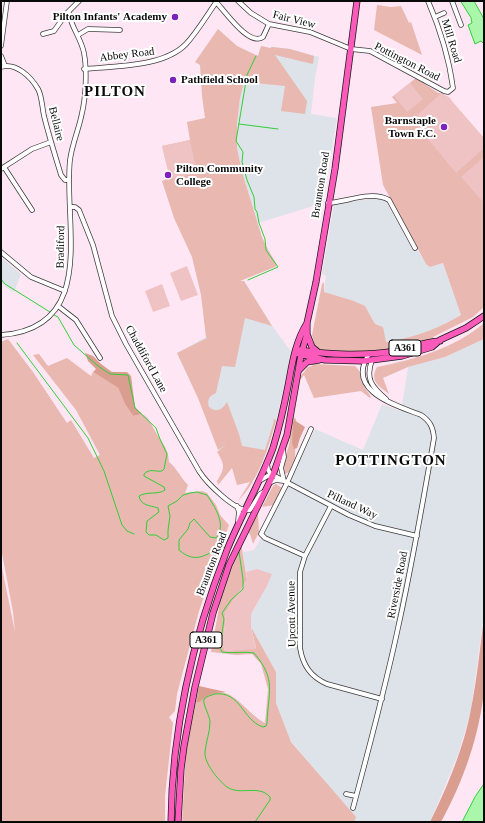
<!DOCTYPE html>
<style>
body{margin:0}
#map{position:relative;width:485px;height:823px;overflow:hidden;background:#ffe6f4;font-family:Georgia,serif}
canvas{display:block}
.frame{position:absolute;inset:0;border:2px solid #090909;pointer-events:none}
</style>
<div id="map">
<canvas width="485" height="823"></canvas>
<div class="frame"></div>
</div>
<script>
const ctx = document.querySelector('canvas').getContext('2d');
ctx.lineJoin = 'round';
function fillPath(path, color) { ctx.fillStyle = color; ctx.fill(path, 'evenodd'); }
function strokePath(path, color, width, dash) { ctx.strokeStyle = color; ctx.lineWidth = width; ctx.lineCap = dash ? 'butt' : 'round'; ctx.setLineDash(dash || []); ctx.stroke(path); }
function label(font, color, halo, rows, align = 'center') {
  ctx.font = font + ' Georgia,serif'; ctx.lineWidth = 4; ctx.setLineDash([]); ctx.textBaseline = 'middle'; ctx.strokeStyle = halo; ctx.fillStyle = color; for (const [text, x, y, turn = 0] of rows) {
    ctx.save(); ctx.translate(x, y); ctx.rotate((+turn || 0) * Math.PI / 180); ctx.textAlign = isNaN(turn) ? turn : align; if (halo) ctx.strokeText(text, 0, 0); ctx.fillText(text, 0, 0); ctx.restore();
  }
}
fillPath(new Path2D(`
 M261 46 270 48 272 47 290 49 319 57 315 78 311 114 337 118 323 203 258 223 242 172 237 148V123L240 98 248 66 254 55 258 56Z
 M368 199H378L386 201 413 250 417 249 426 264 430 267 443 263 461 315 432 331 408 338 386 342 381 326 375 324 365 306 354 301 324 292 326 276 322 274 334 204Z
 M1 257 21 274 14 292 7 288 1 282Z
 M244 281 271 324 291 352 278 413 267 451 220 452 198 398 177 353 206 337 203 307Z
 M484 339V614L471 710 458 755 430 822H353L317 772 290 740 276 703V672L251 627V614L267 586 257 569 246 572 243 552 254 550 260 540 315 429 363 450 382 404 401 411 408 367 445 357Z`), '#dde3e9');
fillPath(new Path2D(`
 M377 5 391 7 401 6 409 23 411 22 422 55 374 30Z
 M218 29 237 46 258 56 261 46 270 48 272 47 290 49 314 56 313 64 275 55 307 101 305 114 281 111 285 86 244 82 240 98 237 123V148L242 172 262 237 268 250 277 265 275 267 240 281H244L272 326 245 318 235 367 222 366 216 393C209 396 207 399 209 407 217 413 222 410 227 402L239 434 242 446 265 450 274 421 273 420 275 419 276 421C268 448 259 480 238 501L250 482 237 485 232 468 218 485 217 481C225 468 225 465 217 452L227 444 218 450 198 398 177 353 207 338 206 337 201 295 192 257 174 218 162 181 170 178 162 146 190 140 187 122 205 118 202 96 200 65 195 62Z
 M416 78 438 93H441L450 98 449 102 484 144V307L473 317 433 337 434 339 411 346 376 352H337L320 350 312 345 314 342 312 335 322 284 324 282V292L354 301 365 306 375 324 383 327 386 342C416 337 435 330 461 315L443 263 430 267 426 264 383 185 371 107 397 103 392 97Z
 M484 323V339L445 357 408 367 383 378 389 394C379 386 369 381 377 367 415 359 454 349 484 323Z
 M8 339 33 372 67 423 71 420 94 458 100 455 76 410 33 355 39 354 48 366 67 358 91 376 93 372 118 388 125 404 133 416 142 414C149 418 151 424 155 431 162 443 168 447 169 462 176 467 181 478 188 485L185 493 202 491 207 493 216 505 220 515 229 525 199 611 177 694 175 711 169 717 173 723 165 796V822H1V563L15 632 13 612 1 548V342Z
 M314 364 355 366C362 372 360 378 364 386 366 390 369 393 371 397L370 398 361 391 314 398 304 375 300 380V377L308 367 312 366Z
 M293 417 296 419 295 458 289 472 285 474 283 472V465L289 445Z
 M276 484 282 488 274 505 262 507 273 486Z
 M258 514 259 532 253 544 250 534 246 532Z
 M241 543 247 580 225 613C227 625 220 640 225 651L256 648 251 627 276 672V703L291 742 356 817 354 822H182L186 752 196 702H200C227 674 244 713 265 723L268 689 261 664 252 654 237 655 211 652 220 602 231 566Z`), '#e8b8b1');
fillPath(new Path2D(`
 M85 353 93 356 101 364 112 372H127L131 376 135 407 142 414 133 416 125 404 118 388 93 372 96 369 88 361Z
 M294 420 305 427 300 438 297 448 294 449 292 443 293 423Z
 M484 618C484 642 485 667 484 691 479 737 463 782 441 822H430C447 788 464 747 471 709 477 679 480 648 484 618Z
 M199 686 226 692C215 693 208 694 200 702H196Z`), '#d99e90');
fillPath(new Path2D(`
 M410 83 423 99 407 112 394 96Z
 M441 93 450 98 452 101 484 138V148L456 173 412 120Z
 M190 140 197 173 170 179 162 146Z
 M484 157V203L461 177Z
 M187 266 198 295 181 301 170 273Z
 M162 284 170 306 153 312 145 291Z
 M257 569 272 574 267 586 251 614V627L256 649 225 651C220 640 227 626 225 613L247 580 246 572Z`), '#efc3c3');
const water = new Path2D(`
 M461 1H474L484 19V44L481 41 475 44 468 25 472 23 471 18Z
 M484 784V822H462L475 797Z`);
fillPath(water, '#aaf7ac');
strokePath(water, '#31ce37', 1);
strokePath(new Path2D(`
 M239 124 278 129
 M1 279 5 284 50 312
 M248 280 278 267 266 250 265 239 259 223 257 212 255 209 254 197 247 180 242 162 243 152 236 141 247 75 256 56
 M54 315 58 317 74 345 98 366 110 374 128 375 135 408 156 428 160 439 167 454 164 469 162 471C154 472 150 468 144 474V476L164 487 165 490C159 495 147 491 139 496 141 506 149 505 158 508L159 512 147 521 146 532 149 535H156L164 540 168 538V530L170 516 168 506 177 501 183 495 190 493 197 492 207 495C215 507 227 525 216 538L210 537 194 519 190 523 188 529 179 540V550C198 566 206 552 225 547
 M17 343 88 438 104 471 122 525 127 531 134 534
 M239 552 243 579V589L231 600 222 613 224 619 220 648 222 652C233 654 243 651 254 653 277 680 268 692 267 723L266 726 263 727C242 720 241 691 215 694 212 695 207 696 204 699 202 703 210 716 210 722 210 732 206 741 205 752 204 763 218 780 227 787 240 796 259 784 270 797V800L255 822`), '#31ce37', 1);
const minor = new Path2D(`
 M238 1 251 13 269 24 310 32 351 49 370 51 444 91 448 92 453 88C449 58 440 29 428 1
 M452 1 461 25
 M216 2C225 11 249 47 263 37L269 24
 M435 17 444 13
 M43 34 54 31 66 14 79 1
 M78 35 88 29 120 30
 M1 46 7 1
 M1 56 5 66
 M1 67C16 62 31 77 38 89 42 96 42 107 44 116 49 136 55 155 61 175L65 180H69
 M84 69C116 66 164 67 186 44 198 31 207 15 217 1
 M4 167 32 210
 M1 169 32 149 51 142
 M328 203C347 202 371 190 389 200L415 248
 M70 207H75L79 210 93 245 112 316 126 344 199 471C206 482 236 513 250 510L260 494 265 491
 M1 252 31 277 65 291
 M58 306 76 320 100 358
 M1 335C99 328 63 223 70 160 72 144 79 129 82 113 86 96 87 69 84 53 81 38 71 27 69 13
 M372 360C365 379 372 387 386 399
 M267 463 268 470 271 474 349 515 375 526 417 536
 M259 481 271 474
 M269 483 276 480 284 481 281 468 284 457 283 450
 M237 506 239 512 238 521
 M331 506 305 556 300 572V648C303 666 311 677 327 684L382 699
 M305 556 265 538 261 534 287 483 311 429
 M346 794 356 796
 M353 808C369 748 385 689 398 628 412 565 423 502 434 438 433 427 430 421 421 415 395 405 345 391 369 354`);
const major = new Path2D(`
 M307 334 312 347 318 352
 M300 350C329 355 366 356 395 351 410 348 424 342 440 341
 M299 354 325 360 364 361 402 356 432 347 440 340 466 328 484 316
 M299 370 307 362 319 360
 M171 822C172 729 193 637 227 550 241 515 260 483 273 448 279 428 284 407 288 386 292 365 295 342 307 323
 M178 822 181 769 184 746 195 687 213 613 229 565 273 475 287 435 301 355 307 334V323L316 282 335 169 357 1`);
strokePath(minor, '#3c3c3c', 5.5);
strokePath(major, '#1a1a1a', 7);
strokePath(minor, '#fff', 4);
strokePath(major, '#fb5abb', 5.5);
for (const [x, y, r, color] of [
 [175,17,4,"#7c21ba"],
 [173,80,4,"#7c21ba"],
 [444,127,4,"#7c21ba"],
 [168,175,4,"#7c21ba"]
]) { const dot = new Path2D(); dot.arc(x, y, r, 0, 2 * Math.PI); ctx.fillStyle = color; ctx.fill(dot); strokePath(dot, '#fff', 1.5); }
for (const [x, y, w] of [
 [405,348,32],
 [206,640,32]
]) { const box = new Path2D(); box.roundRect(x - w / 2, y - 8, w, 16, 3); ctx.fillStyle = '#fff'; ctx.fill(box); strokePath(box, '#090909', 1); }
label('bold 10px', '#090909', null, [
 ["A361",405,348],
 ["A361",206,640]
]);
label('bold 11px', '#090909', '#fff', [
 ["Pilton Infants' Academy",167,17],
 ["Pathfield School",181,80,"left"],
 ["Barnstaple",436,121],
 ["Town F.C.",436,134],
 ["Pilton Community",176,169,"left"],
 ["College",176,182,"left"]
], 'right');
label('11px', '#090909', '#fff', [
 ["Fair View",294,20,14],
 ["Mill Road",451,41,73],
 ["Abbey Road",127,55,-7],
 ["Pottington Road",407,62,27],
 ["Bellaire",56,124,76],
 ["Braunton Road",321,185,-81],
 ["Bradiford",61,247,-89],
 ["Chaddiford Lane",146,359,61],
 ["Pilland Way",352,505,25],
 ["Braunton Road",212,564,-69],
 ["Riverside Road",398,585,-79],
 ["Upcott Avenue",292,614,-91]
]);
ctx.letterSpacing = '1px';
label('bold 15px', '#090909', '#fff', [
 ["PILTON",115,92],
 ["POTTINGTON",391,461]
]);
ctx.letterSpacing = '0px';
</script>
